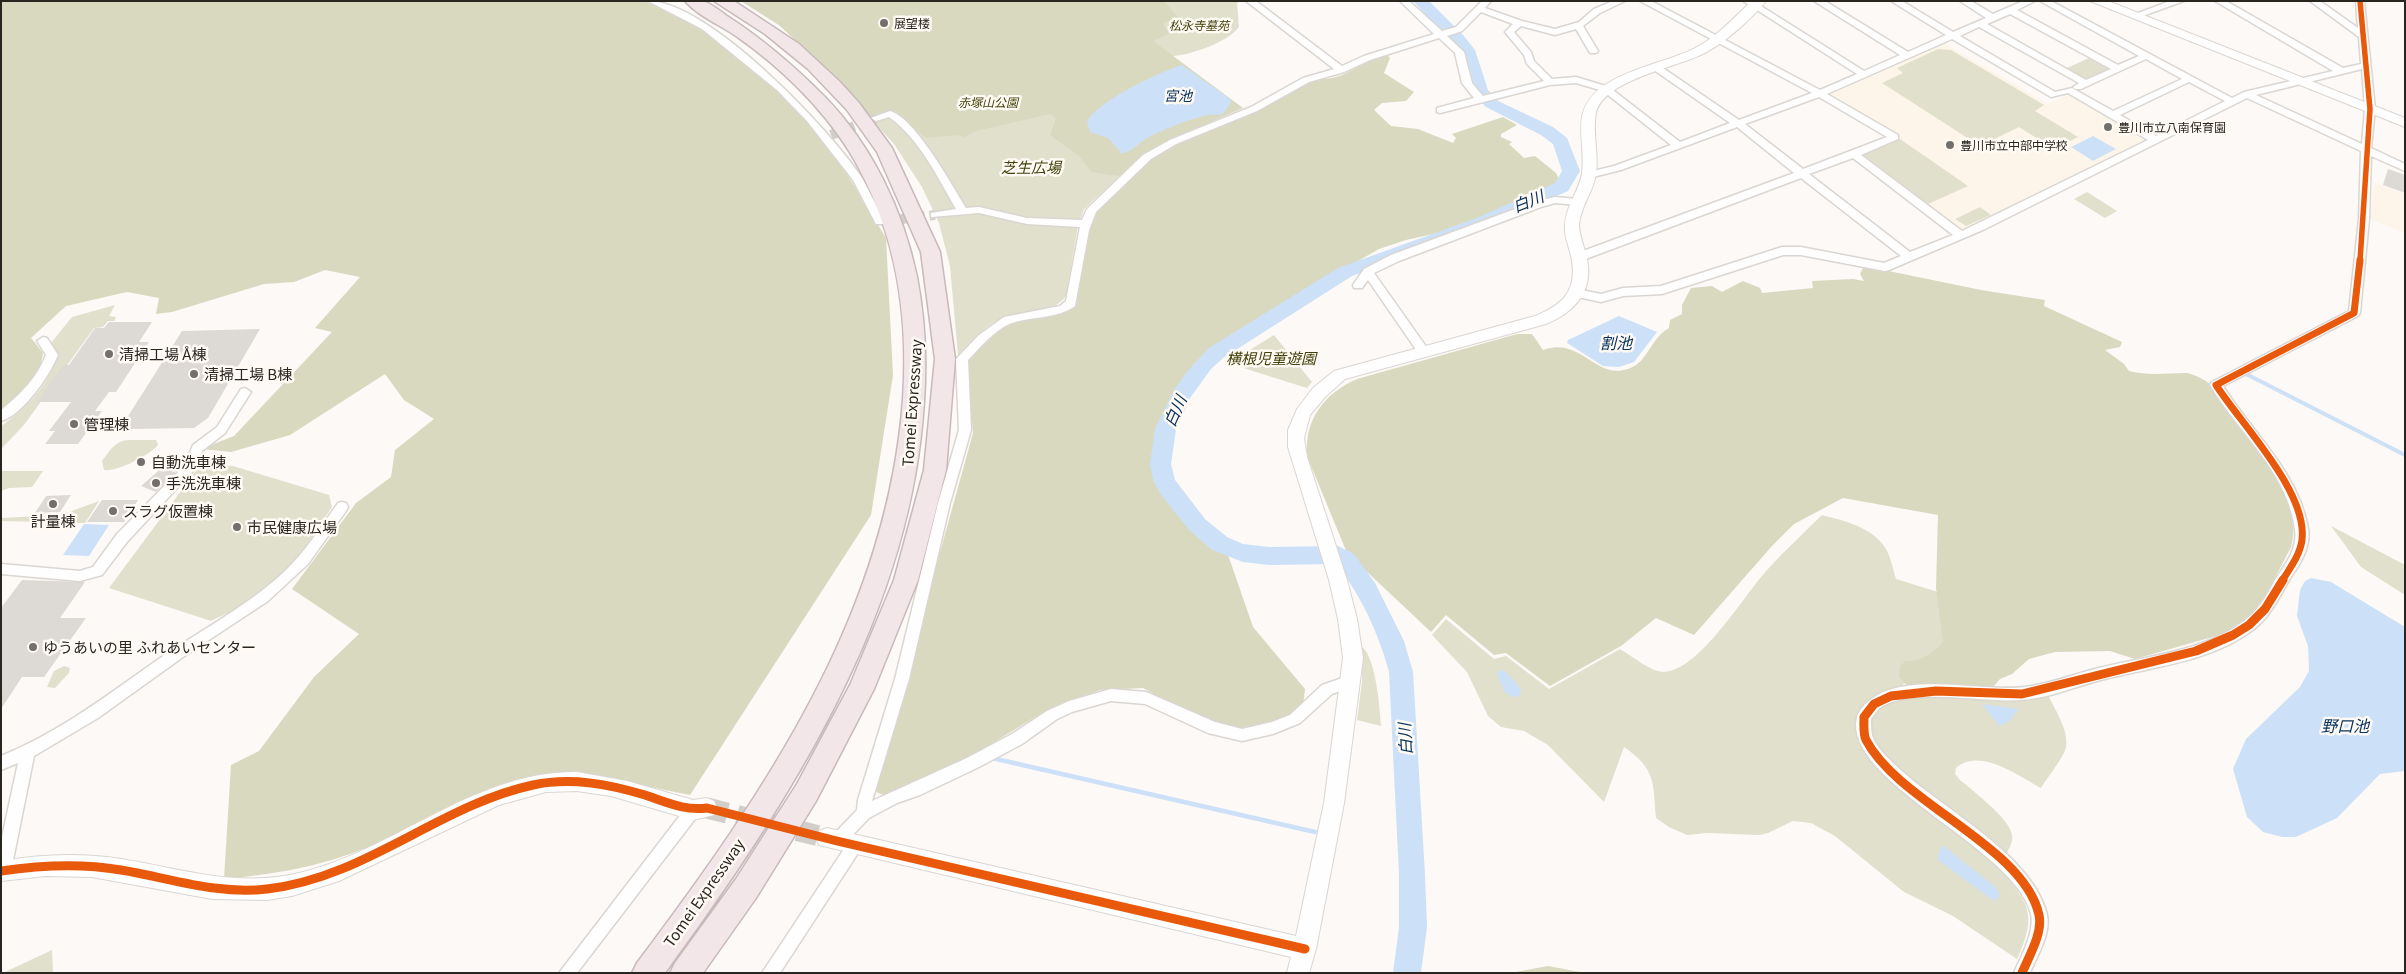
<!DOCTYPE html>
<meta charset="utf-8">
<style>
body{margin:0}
#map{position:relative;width:2406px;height:974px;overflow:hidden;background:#fcf9f6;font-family:Georgia,serif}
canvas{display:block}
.frame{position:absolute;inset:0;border:2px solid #29251f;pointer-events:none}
</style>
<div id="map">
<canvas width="2406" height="974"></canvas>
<div class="frame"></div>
</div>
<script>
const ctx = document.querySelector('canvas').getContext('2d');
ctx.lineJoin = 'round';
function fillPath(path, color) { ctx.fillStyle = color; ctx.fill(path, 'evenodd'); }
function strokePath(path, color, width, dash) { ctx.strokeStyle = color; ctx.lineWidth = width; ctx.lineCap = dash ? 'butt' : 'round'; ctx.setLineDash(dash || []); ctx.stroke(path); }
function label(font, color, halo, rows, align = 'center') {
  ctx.font = font + ' Georgia,"Noto Sans JP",serif'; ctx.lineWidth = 5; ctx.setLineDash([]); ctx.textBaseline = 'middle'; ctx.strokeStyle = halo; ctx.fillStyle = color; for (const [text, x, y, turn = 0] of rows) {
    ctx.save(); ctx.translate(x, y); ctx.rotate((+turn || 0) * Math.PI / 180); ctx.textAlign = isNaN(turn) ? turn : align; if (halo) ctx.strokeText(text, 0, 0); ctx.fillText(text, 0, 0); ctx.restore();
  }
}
fillPath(new Path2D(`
 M1944 43 2048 104 2071 94 2149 138 2024 202 1962 230 1861 154 1900 137 1832 94Z
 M2374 183 2405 194V233L2370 219Z`), '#fdf5e9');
fillPath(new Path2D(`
 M741 1H1242L1237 3 1239 27C1228 42 1191 55 1173 56L1179 135 1137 160 1084 209 1078 226 1066 296C1052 316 1020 309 1000 319 983 327 971 342 958 355L950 266 939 223 922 187 894 144 814 57 779 25Z
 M1938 49 1951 50 2044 105 2035 111 2078 137 2054 149 2019 127 1980 146 1882 83 1903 73 1897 68Z
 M2091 57 2110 69 2087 79 2065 69Z
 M1900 139 1968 186 1928 204 1862 154Z
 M2087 192 2117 211 2105 218 2074 199Z
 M1980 207 1991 215 1966 226 1955 219Z
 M115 305 109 316 116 317 114 321H108L103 327 94 328 24 425 1 449V426C25 410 49 385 56 357L51 343 72 317Z
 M1274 335 1312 382 1307 388 1234 365 1248 351Z
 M128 440H156L158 445C150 455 117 472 104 470L102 461C110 450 115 441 128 440Z
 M201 464 233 466 329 495 332 507C311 538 288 578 255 599 242 607 225 614 211 621L109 588Z
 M1 471H43L32 487 9 488 1 491Z
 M99 501 85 523 1 521V518L61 515Z
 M1822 515C1844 521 1873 527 1886 549 1891 558 1893 569 1896 579L1941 593 1946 643 1939 655 1909 665 1900 696 2048 695C2055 710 2069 730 2066 747 2064 757 2047 778 2041 788 2018 776 1980 747 1956 768L1955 774 1960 780C1973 791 2010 819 2012 835 2014 845 2003 858 1998 867 2029 903 2038 914 2017 959L1953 916 1904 892 1835 836 1811 823 1793 821 1768 833 1759 835 1707 833 1687 835 1669 827 1656 818C1653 782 1656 769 1624 747L1604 802 1548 745 1524 731 1501 727 1488 716 1467 672 1432 635 1446 619 1494 659 1506 656 1549 689 1620 649C1632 656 1651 672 1664 672 1700 670 1744 595 1768 569 1785 550 1804 533 1822 515Z
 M2331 526 2405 565V595L2361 567Z
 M1362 647C1376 657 1380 710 1381 726L1357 720 1362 682Z
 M64 666 70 668 69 673 55 688 47 687 54 671Z
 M52 950 53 973H3Z`), '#e0e0cc');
fillPath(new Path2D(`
 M1 1H645L691 24 724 44 777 89 807 120 839 161 886 238 893 375 871 515 690 795C646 787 585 770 541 775 488 781 442 814 395 836 335 863 289 873 224 879L231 765 259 751 314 677 359 634 292 589 356 503 391 477 395 450 434 419 404 400 385 374 290 435 231 452 201 449 234 436 332 332 315 328 360 277 325 270 294 282 264 284 172 312 156 314 159 298 127 292 66 306 31 338 43 353C39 381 23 395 1 412Z
 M741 1H1164L1178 18 1163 23 1169 34 1153 41 1243 108C1199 127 1155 144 1119 176L1091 172 1079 156 1050 135 1056 118 1050 114 976 131 964 137 956 135 926 138 895 112H883L868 118 814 57 779 25Z
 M1386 54 1390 58 1384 73 1414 92 1406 101 1382 103 1374 110 1391 126 1418 129 1453 143 1456 138 1452 134 1503 117 1517 125 1501 134V137L1512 142 1509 144 1524 158 1535 156 1556 173 1559 179 1558 184 1553 187 1456 229 1406 240 1379 249 1337 273 1291 304 1195 363 1175 396 1158 448 1162 482 1190 519 1207 536 1226 549 1253 627 1305 689 1303 706 1292 716 1256 728 1233 730 1192 714 1143 688 1100 690 1042 713 958 764 883 795 874 791 973 433 967 362 988 336 1006 323 1061 312 1077 302C1080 276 1082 228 1098 207 1133 162 1186 138 1236 115 1259 105 1282 93 1305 83 1317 78 1331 80 1342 75 1357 68 1370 59 1386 54Z
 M1864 266 1981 290 2045 300 2044 306 2122 342 2120 347 2105 350 2124 364 2129 371C2149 376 2166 373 2186 373 2192 373 2205 380 2210 384 2219 391 2226 405 2233 415 2255 446 2305 506 2291 547L2266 595 2252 614 2235 628 2223 634 2135 659 2110 651 2055 652 2029 659 2012 674 2000 679 1995 685 1985 690 1913 687 1905 684 1899 676 1900 667 1905 661C1922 661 1932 654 1943 642L1936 588 1938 515 1843 498 1794 524 1772 546 1694 635 1656 618 1621 646 1550 686 1506 653 1494 655 1446 615 1431 632 1347 553 1307 456C1304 419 1325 393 1357 379L1517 334H1532L1543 350C1584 335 1598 388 1636 365 1648 357 1653 337 1669 328L1670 320 1682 314V305L1691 288 1712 286 1722 292 1743 281 1760 288 1762 293 1813 288 1812 281 1853 279 1864 281 1860 274Z
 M1548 966 1585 973H1510Z`), '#d9d9c0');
fillPath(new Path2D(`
 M1182 65 1230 99 1231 102C1221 121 1219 112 1203 116 1185 121 1163 129 1147 138 1139 143 1133 150 1124 153H1121L1108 138 1090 132 1087 122C1097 101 1160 72 1182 65Z
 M2093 136 2116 149 2093 161 2071 147Z
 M1619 316 1657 332 1634 362 1619 367 1603 366 1567 343 1568 340Z
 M84 524 109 525 89 556 63 555Z
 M2311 578 2331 582 2405 627V771L2380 774 2337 818 2296 837H2282L2263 832 2247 817 2233 769 2246 739 2300 687 2309 671 2308 646 2297 616 2300 590 2305 581Z
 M1500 670 1505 671 1521 689 1520 696 1512 697 1504 691 1497 674Z
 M1982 704 2019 709 2008 722 1999 726Z
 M1942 845 1993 885 2000 894 1997 900 1991 899 1937 859Z`), '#cce0f8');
strokePath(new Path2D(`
 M2246 374 2405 455`), '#cce0f8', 4);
strokePath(new Path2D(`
 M992 758 1315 832`), '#cce0f8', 4.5);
fillPath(new Path2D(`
 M1413 1H1429L1463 35 1475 50 1488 90 1498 101 1553 127 1567 138 1580 171 1568 191 1486 227 1352 276 1223 358 1211 369 1190 398 1176 429 1171 464 1175 480 1205 519 1227 537 1243 544 1269 547 1338 546 1354 554 1375 583 1404 641 1413 672 1425 875 1427 927 1421 973H1393L1399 927V875L1389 672C1379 635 1362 597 1338 566L1334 564 1269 565 1243 562 1212 550 1190 531 1161 495 1153 480 1150 464 1155 429 1175 388 1186 373 1209 348 1338 268 1474 219 1527 196 1555 183 1562 171 1553 144 1541 135 1486 107 1474 95 1459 50Z`), '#cce0f8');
fillPath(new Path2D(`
 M2388 169 2405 175V193L2383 185Z
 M109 322H152L139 342H149L116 392H109L95 411H102L78 444H45L55 431H49L71 402H37L64 365H69L95 328H104Z
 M260 329 208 418 194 428 127 429 125 421 182 331Z
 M171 460 183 465 156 492 141 486Z
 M71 495 60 512 35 513 46 496Z
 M102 500H138L124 522H87Z
 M22 580 85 582 60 618H86L44 677H22L1 709V608Z`), '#ddd9d5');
strokePath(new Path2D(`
 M831 135 876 118
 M885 221 935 215`), '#d2cfcb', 10, [10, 5]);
strokePath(new Path2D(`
 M707 808 827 838`), '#d2cfcb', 21, [21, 10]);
const street = new Path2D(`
 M648 1C708 1 829 128 862 178 870 192 877 208 885 222L884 224H876L853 180 807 121 777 90 702 29Z
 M1246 1H1256L1342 66 1364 56 1434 34 1400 1H1409L1442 31 1456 27 1482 1H1491L1485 8 1522 21 1555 29 1579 22 1594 9 1613 1H1625L1600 13 1583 26 1598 51 1596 53H1590L1576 29 1555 35 1521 26 1514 32 1531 52 1534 61 1552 79 1576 77 1609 87 1680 142 1730 123 1654 70V66H1660L1739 120 1812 93 1640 1H1651L1820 90 1857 74 1743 1H1753L1864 71 1900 55 1814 1H1825L1908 52 1946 35 1891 1H1902L1953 32 1986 18 1960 1H1971L1993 14 2023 1H2035L2017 10 2118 65 2139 56 2040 1H2051L2232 98 2244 92 2333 71 2215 1H2226L2343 68 2361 64 2359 37 2310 1H2320L2358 28 2356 1H2364L2375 109 2371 148 2405 164V171L2371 156 2369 219 2360 313 2358 316 2223 386C2252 432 2298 472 2308 528 2311 546 2301 563 2291 577 2280 595 2271 616 2254 629 2210 663 2149 667 2097 681 2071 688 2046 699 2020 700 1981 703 1914 687 1881 707 1877 710 1874 715 1871 719 1871 724 1871 733 1873 738 1879 751 1892 762 1903 772 1945 810 2034 857 2047 915 2051 933 2037 956 2030 973H2014C2021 956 2035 933 2031 914 2015 847 1842 782 1857 717 1858 713 1860 711 1862 708 1895 667 1979 693 2025 687 2050 684 2074 674 2099 668 2147 656 2203 652 2244 621 2258 611 2267 595 2275 580 2285 565 2298 549 2295 529 2288 473 2238 432 2210 385L2212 382 2349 311 2359 219 2361 151 2247 98 1985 229 1889 270 1885 271 1801 255H1783L1662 294 1623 296 1601 302 1573 296 1571 293 1577 289 1601 294 1623 288 1661 286 1782 247H1801L1884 263 1901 256 1801 178 1583 260H1575L1574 257 1575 254 1794 173 1737 127 1621 170 1589 178 1585 177V173L1614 166 1671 145 1603 91 1576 83 1550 85 1440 113 1437 112V108L1474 98 1462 83 1455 53 1439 38 1370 60 1344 72 1309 82 1257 111 1176 144 1151 159 1096 212 1089 230 1075 306C1057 319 1033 316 1012 323 995 329 980 348 968 360L971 430 950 503 909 679 872 801 967 758 1012 734 1047 711 1069 701 1111 689 1146 692 1215 722 1242 729 1272 722 1290 715 1322 685 1351 675 1356 677 1358 681 1356 685 1332 694 1300 723 1273 734 1242 741 1208 733 1145 704 1111 701 1072 712 1057 719 1022 744 977 768 920 795 897 803 869 818 842 846 837 848 832 846 829 841 832 836 857 810 858 800 895 679 938 503 959 430 956 359 979 335 1004 317 1060 306 1066 301 1080 227 1027 224 979 213 931 217V213L956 209C938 178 919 138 889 117L876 121 871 118 890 111C915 118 952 185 966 208L979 207 1027 218 1082 220 1087 209 1143 155 1170 140 1251 107 1303 78 1334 69ZM1481 12 1513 24 1505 32 1524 55 1527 64 1544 81 1483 96 1472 83 1464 52 1447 36 1462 31ZM2010 14 2111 69 2086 80 1987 24ZM1979 27 2079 83 2073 87 2075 89H2081L2146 59 2182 79 2113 111 2072 88 2055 92 1960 36ZM1952 39 2051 97 2068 93 2148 140 1962 231 1861 155 1898 139V135L1827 94ZM2362 69 2365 109 2362 144 2256 95ZM2189 82 2225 101 2156 136 2120 115ZM1819 97 1887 137 1803 169 1745 124ZM1853 158 1953 235 1910 252 1809 174Z
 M2170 1H2184L2137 18 2130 16Z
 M1555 197 1577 199 1582 202 1577 205 1555 203 1541 207 1399 261 1374 273 1427 348 1429 351 1427 354H1419L1368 280 1362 288H1354L1353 285 1364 269 1391 255 1534 202Z
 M43 337 47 338 58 355C50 375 23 415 1 421V410C20 395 37 378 46 355L37 341Z
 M245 388 251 392 225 433 202 451 194 470 127 542 102 575 80 581 1 574V564L80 571 93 567 117 534 185 465 193 445 217 427 241 389Z
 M342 502 346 503 348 507 346 511 308 564 268 601 183 657 98 718 34 756 11 870 8 875 1 877V842L18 763 1 770V756C57 733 104 698 153 663 196 633 245 608 284 572 305 552 321 527 338 503Z
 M693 803 698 805 700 810 698 815 577 973H559L688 805Z
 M855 838 860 840 863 845 860 850 780 973H762L850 840Z`);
const secondary = new Path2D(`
 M1752 1H1766C1752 19 1725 42 1705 53 1678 67 1603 80 1596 113 1592 131 1599 155 1596 174 1593 192 1581 206 1579 224 1579 234 1583 244 1586 254 1595 289 1577 311 1546 324L1345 379 1325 397 1310 415 1304 438 1307 457 1347 580 1357 619 1363 658 1344 803 1316 949 1309 973H1287L1291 957 819 845 816 838 819 831 827 828 1296 936 1324 803 1343 658 1338 619 1329 580 1288 447V430L1297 409 1313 388 1334 371 1535 316C1567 303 1579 287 1570 252 1568 244 1564 235 1565 226 1565 207 1579 192 1582 173 1585 155 1578 127 1583 113 1594 72 1665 65 1697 47 1718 36 1734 17 1752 1Z
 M2090 1H2108L2405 118V127Z
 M577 772 627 781 693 800 707 798 714 801 717 808 714 815 693 820 611 796 577 791 546 792 499 805 339 881 292 896 267 900 212 899 92 877 46 876 1 881V861C36 855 72 853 107 857 171 865 224 887 290 875 391 855 471 771 577 772Z`);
const highway = new Path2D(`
 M685 1C691 1 697 0 702 1 711 3 720 11 727 16 763 39 794 66 824 96 872 145 903 210 917 277 925 318 927 360 924 402 911 616 788 804 665 973H632L637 963C764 794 887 616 903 399 909 313 895 226 849 151 821 106 779 66 736 36 720 25 698 16 685 1Z
 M714 1H734L799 44 840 82 859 103 892 148 940 252 955 359 946 470 918 580 874 689 816 801 756 898 703 973H670L675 963 736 879 797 784 850 685 894 580 924 470 935 359 921 252 877 152 847 110 808 69 765 34Z`);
strokePath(street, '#dad6d2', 3);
strokePath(secondary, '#dad6d2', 2);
strokePath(highway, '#c8b9bb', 3);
fillPath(street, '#fffefe');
fillPath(secondary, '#fffefe');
fillPath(highway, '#f3e6e9');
strokePath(new Path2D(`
 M2360 261 2370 109 2360 1`), '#e8590c', 5.5);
strokePath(new Path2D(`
 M2282 581C2290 568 2300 555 2302 540 2308 492 2241 424 2216 385L2354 313 2360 260`), '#e8590c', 7);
strokePath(new Path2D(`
 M1 871C41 865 81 863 121 870 170 878 217 895 267 889 365 878 440 805 533 785 571 777 608 784 645 795 666 802 685 811 707 808L837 841 1305 949
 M2022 973C2029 956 2043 933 2039 915 2024 846 1899 803 1866 740 1863 734 1864 724 1864 717L1874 704 1891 696 1936 691 2022 694 2196 651 2233 635 2249 625 2265 609 2283 580`), '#e8590c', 9);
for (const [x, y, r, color] of [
 [884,23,5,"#736f6a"],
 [2108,127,5,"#736f6a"],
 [1950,145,5,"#736f6a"],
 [109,354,5,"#736f6a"],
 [194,374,5,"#736f6a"],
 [74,424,5,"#736f6a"],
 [141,462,5,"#736f6a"],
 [156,483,5,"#736f6a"],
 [53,504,5,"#736f6a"],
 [113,511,5,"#736f6a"],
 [237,527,5,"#736f6a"],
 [33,647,5,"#736f6a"]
]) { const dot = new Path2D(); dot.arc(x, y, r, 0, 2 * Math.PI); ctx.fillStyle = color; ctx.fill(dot); strokePath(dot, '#fffaf3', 2); }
label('12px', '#29251f', '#fffaf3', [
 ["展望楼",894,23],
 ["豊川市立八南保育園",2118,127],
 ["豊川市立中部中学校",1960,145]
], 'left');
label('italic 12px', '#41410b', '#fffaf3', [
 ["松永寺墓苑",1199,25],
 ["赤塚山公園",988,102]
]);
label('italic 14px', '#083460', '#fffaf3', [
 ["宮池",1178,96]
]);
label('italic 15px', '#41410b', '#fffaf3', [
 ["芝生広場",1031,167],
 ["横根児童遊園",1271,358]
]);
label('15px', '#29251f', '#fffaf3', [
 ["清掃工場 Å棟",119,354],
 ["清掃工場 B棟",204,374],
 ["管理棟",84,424],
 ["自動洗車棟",151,462],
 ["手洗洗車棟",166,483],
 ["スラグ仮置棟",123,511],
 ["計量棟",53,521,"center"],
 ["市民健康広場",247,527],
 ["ゆうあいの里 ふれあいセンター",43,647]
], 'left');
label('15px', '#29251f', '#fffaf3', [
 ["Tomei Expressway",912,403,-86],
 ["Tomei Expressway",704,893,-55]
]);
label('italic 16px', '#083460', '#fffaf3', [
 ["白川",1528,201,-22],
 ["割池",1616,343],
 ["白川",1175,411,-66],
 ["野口池",2345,726],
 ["白川",1405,739,-93]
]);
</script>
